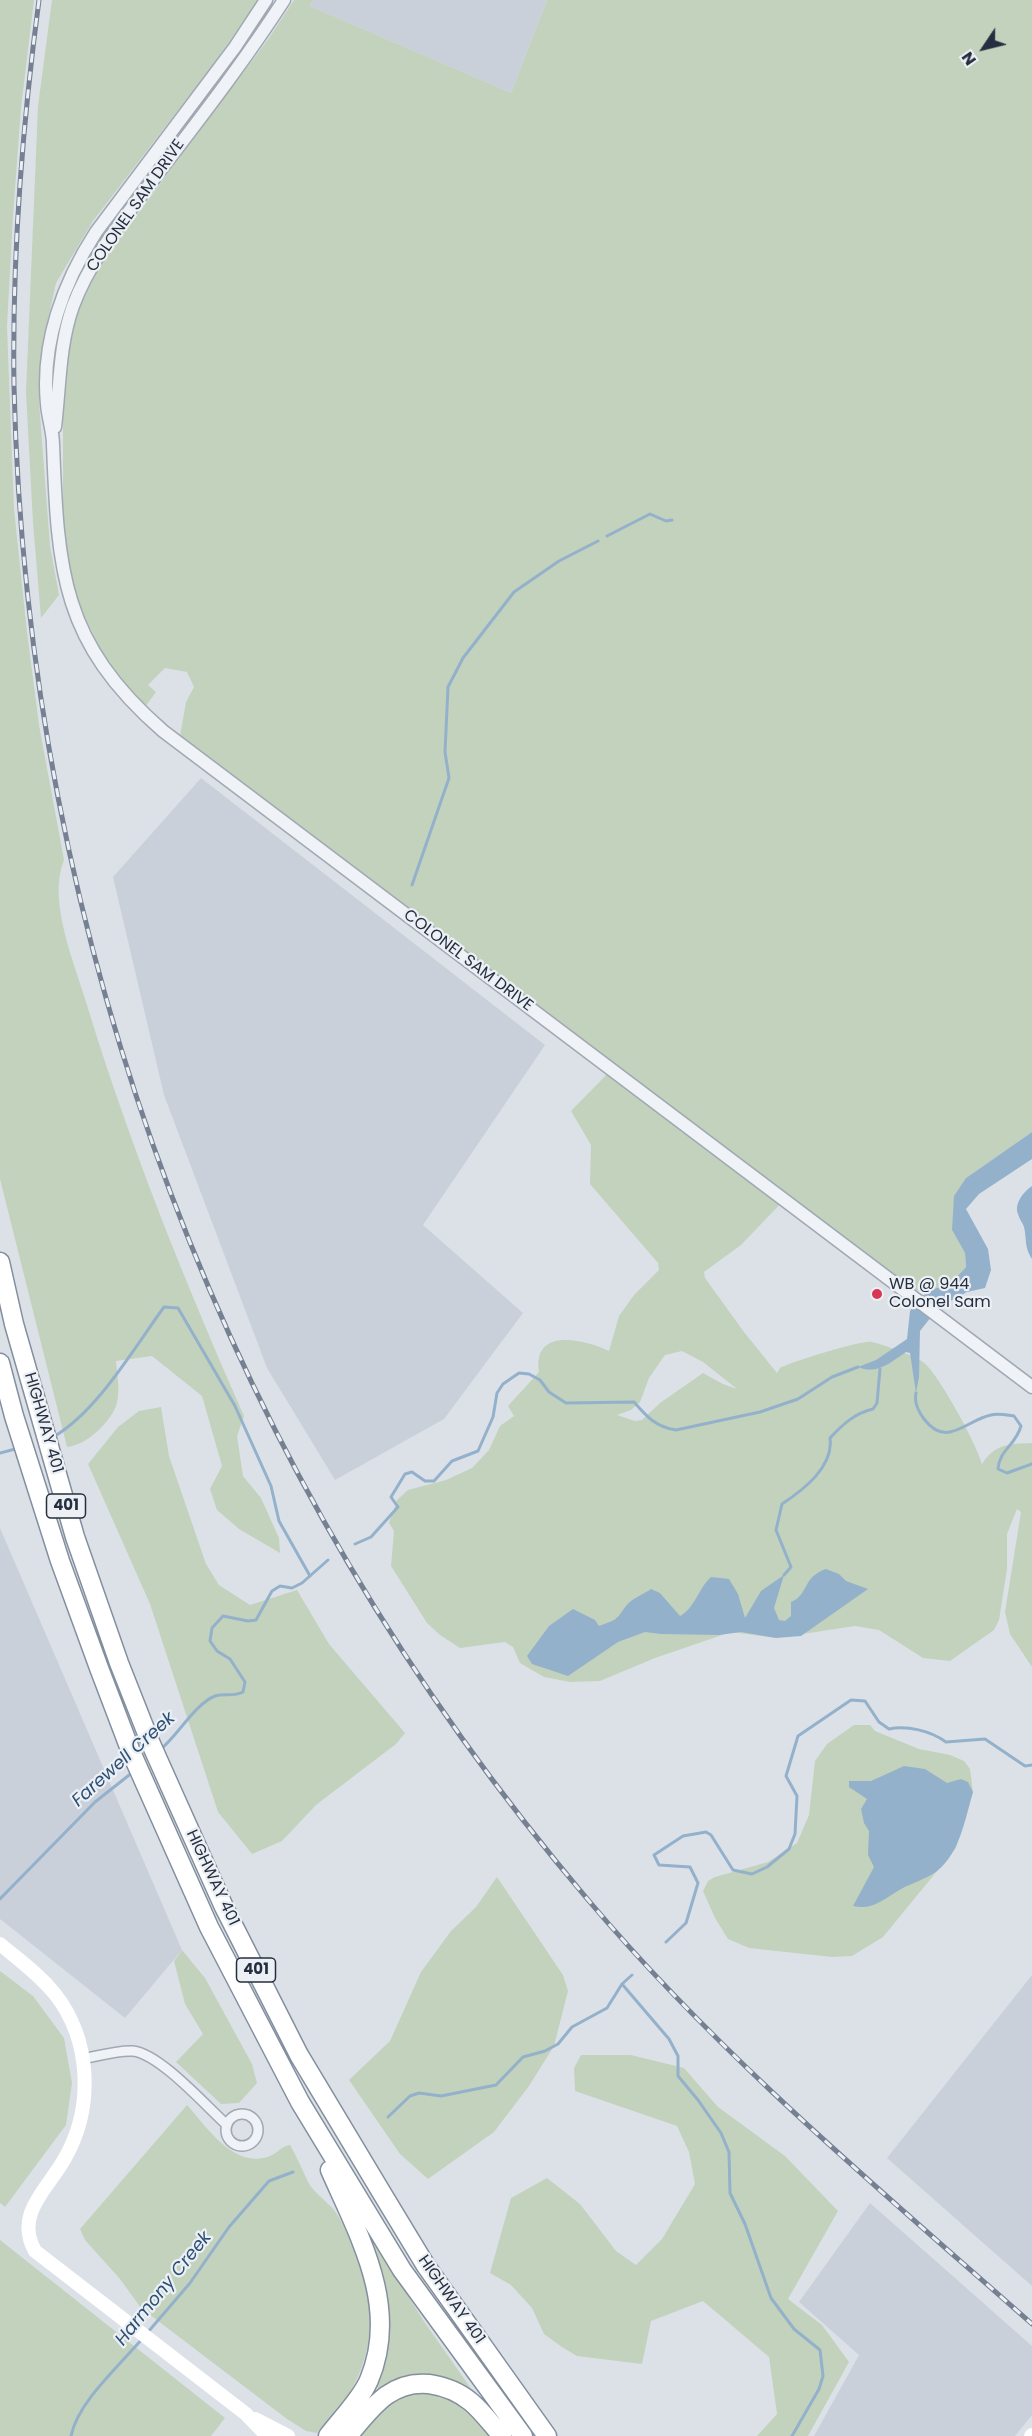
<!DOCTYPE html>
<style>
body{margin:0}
#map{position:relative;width:1032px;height:2436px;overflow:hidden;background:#dce1e8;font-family:Poppins,sans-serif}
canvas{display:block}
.north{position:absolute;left:954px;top:18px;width:60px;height:60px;-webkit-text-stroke:4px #ecf0f5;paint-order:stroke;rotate:235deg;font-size:16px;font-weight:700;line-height:24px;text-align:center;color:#252f3f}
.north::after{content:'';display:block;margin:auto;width:21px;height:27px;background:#252f3f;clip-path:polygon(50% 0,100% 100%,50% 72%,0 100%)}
</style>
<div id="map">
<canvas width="1032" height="2436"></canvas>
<div class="north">N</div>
</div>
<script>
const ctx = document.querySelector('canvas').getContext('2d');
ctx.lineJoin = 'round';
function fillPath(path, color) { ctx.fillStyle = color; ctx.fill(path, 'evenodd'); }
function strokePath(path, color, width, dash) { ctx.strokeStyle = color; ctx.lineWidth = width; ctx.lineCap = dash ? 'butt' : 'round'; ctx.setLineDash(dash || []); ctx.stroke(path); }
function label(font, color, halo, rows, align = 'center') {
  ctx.font = font + ' Poppins,sans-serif'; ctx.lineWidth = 4.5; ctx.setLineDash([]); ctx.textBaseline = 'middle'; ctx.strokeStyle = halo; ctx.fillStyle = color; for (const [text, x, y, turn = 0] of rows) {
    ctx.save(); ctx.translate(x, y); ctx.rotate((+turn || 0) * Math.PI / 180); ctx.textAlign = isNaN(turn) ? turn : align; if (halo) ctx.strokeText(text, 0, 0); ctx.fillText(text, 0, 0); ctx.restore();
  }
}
fillPath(new Path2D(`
 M313 0H547L511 93 310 6Z
 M201 778 545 1045 423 1225 523 1313 444 1419 335 1480 267 1368 164 1095 113 877Z
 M0 1528 182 1950 125 2018 0 1919Z
 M1032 1975V2286L887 2158Z
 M870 2203 1032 2346V2415L1015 2436H814L859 2355 799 2302Z`), '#cad0da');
fillPath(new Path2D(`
 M0 0H34L21 108 13 216 7 326 14 509 27 632 39 725 64 860C47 901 75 964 87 1005 130 1146 185 1282 244 1416L237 1436 243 1476 261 1498 279 1538 280 1553 239 1529 217 1510 210 1489 222 1466 202 1396 152 1356 116 1361C117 1375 120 1388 117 1403 112 1421 86 1446 67 1447L0 1179Z
 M52 0H258L215 62 93 221 56 283 42 346 39 402 50 546 59 595 41 618 33 523 26 392 38 106Z
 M294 0H313L310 6 511 93 547 0H1032V1132L966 1178 952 1230 965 1253 966 1267 954 1280 926 1293 900 1286 786 1198 741 1245 704 1272 705 1278 744 1332 777 1373 780 1368C792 1362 861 1340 872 1342 882 1344 915 1356 923 1362 937 1371 978 1446 982 1464 996 1443 1009 1444 1032 1443V1667L1010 1634 1005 1612 1021 1512 1017 1509 1007 1534V1569L999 1620 994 1630 950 1661 923 1658 879 1630 855 1626 776 1638 731 1632 655 1658 600 1681 570 1682 544 1677 520 1663 513 1647 505 1642 460 1648 440 1635 427 1623 391 1566 394 1531 389 1523 397 1500 408 1490 446 1480 472 1468 489 1450 500 1426 514 1416 508 1406 539 1372C532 1327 584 1339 609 1351L619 1316 634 1295 659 1270 658 1263 590 1184 591 1145 571 1111 609 1072 180 736 186 702 194 687 187 672 165 668 148 685 156 692 145 707 127 689 107 663 78 602 71 575 65 540 63 507V384L67 350 76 315 101 263 269 38ZM682 1351 703 1362 737 1389 723 1384 703 1373 660 1403 642 1420 635 1421 617 1415 631 1410 640 1402 649 1378 665 1355Z
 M161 1407 169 1456 206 1564 219 1585 250 1605 297 1590 329 1644 405 1733 396 1744 316 1805 282 1841 252 1854 218 1812 150 1604 88 1464 118 1427 139 1411Z
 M854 1725H870L875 1731 919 1749 950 1755 964 1761 970 1769 973 1792 956 1848 883 1937 852 1956 832 1957 749 1948 728 1939 715 1918 703 1891 708 1881 715 1877 768 1862 797 1843 809 1815 815 1761 827 1744Z
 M497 1877 563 1975 568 1991 554 2046 529 2086 494 2132 428 2179 400 2154 349 2080 390 2041 421 1972 451 1931 476 1907Z
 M182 1950 205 1978 252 2064 257 2083 239 2103 221 2104 176 2062 203 2034 185 2004 174 1961Z
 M0 1971 33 1996 64 2038 72 2083 66 2125 5 2207 0 2203Z
 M581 2055H631L684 2068 718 2107 785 2156 838 2211 788 2299 822 2325 849 2362 808 2436H757L777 2414 769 2357 703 2301 651 2321 642 2364 577 2356 562 2347 544 2334 532 2308 511 2285 490 2273 511 2198 547 2178 580 2204 616 2251 636 2265 662 2239 695 2184 689 2152 677 2126 575 2091 574 2068Z
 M187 2105C207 2127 234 2170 270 2156 278 2153 281 2146 290 2145 297 2157 302 2169 308 2182 315 2195 331 2203 338 2216 384 2293 384 2369 317 2433L306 2431 287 2419 141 2308 120 2279 85 2240 80 2229Z
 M368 2231 423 2320 472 2390 470 2392C438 2372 412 2366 380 2390L374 2384 378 2367 365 2235Z
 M0 2240 225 2418 211 2436H0Z
 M417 2390C451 2393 469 2411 491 2436H361C380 2413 387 2397 417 2390Z`), '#c3d2bd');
fillPath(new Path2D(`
 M1032 1132V1159L979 1194 966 1209 988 1249 991 1270 985 1288 967 1292 939 1307 920 1331 919 1377 916 1393 910 1353 906 1352C890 1363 877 1375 858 1367L876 1360 907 1339 910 1311 918 1300 926 1293 954 1280 966 1267 965 1253 952 1230 954 1196 966 1178Z
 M1032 1186V1259C1024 1247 1027 1240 1024 1227 1023 1223 1019 1219 1018 1214 1014 1204 1023 1192 1032 1186Z
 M826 1569 839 1574 846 1581 868 1589 801 1636 776 1638 741 1632 719 1635 661 1634 645 1632 618 1642 568 1676 532 1664 527 1656 549 1626 573 1609 595 1620 599 1626C618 1619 615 1621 626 1606 631 1599 644 1594 651 1589L660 1593 680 1616C695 1608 698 1589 711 1577L729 1579 738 1594 745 1618 761 1591 784 1575 774 1608 779 1620 785 1621 791 1616V1602C809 1595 802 1577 826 1569Z
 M904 1766 925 1769 947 1783 961 1779 968 1782 973 1792C965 1819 960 1853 937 1871 925 1880 908 1884 896 1892 882 1901 871 1910 853 1906L874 1867 868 1855 869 1831 864 1823 861 1809 867 1799 849 1787V1781H871Z`), '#94b1cb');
strokePath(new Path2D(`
 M607 536 650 514 666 521 672 520
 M412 885 449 778 445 752 448 687 463 658 514 592 559 561 598 541
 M916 1393C914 1402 918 1411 924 1419 947 1449 966 1420 991 1415 997 1413 1007 1415 1014 1416L1021 1426C1016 1445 999 1450 998 1469L1007 1473 1032 1464
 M53 1437C97 1412 134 1348 164 1307L178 1308 235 1406 271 1486 279 1521 310 1576
 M0 1453 19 1448
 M355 1544 371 1537 398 1507 391 1497 405 1474 412 1472 425 1481H434L452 1461 478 1451 493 1417 497 1393 503 1384 519 1373 529 1374 540 1380 549 1392 566 1403 634 1402C647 1417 656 1427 676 1430L760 1412 798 1399 832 1377 858 1367
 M784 1575 791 1567 776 1530 782 1504C803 1490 834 1467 830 1438 842 1425 855 1413 873 1409L877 1403 880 1369
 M161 1749C178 1735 195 1704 215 1696 224 1693 234 1697 243 1692L245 1682 230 1659 217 1651 210 1641 212 1628 223 1616 248 1621 256 1620 272 1591 280 1586 292 1588 302 1583 328 1560
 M0 1899 95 1802 133 1772
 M666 1942 686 1923 698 1883 690 1867 659 1865 654 1855 683 1836 706 1832 711 1835 733 1870 752 1874 767 1867 789 1849 795 1834 797 1796 786 1776 798 1736 851 1700 865 1701 879 1722 889 1729C907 1725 931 1731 946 1742L985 1739 1025 1766 1032 1765
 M622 1984 669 2039 678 2056V2076L698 2100 721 2133 729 2152 730 2193 745 2224 771 2298 794 2329 820 2350 823 2376 819 2389 792 2436
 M388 2117 410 2096 419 2093 441 2096 496 2085 523 2057 545 2051 558 2044 572 2027 607 2008 622 1984 632 1975
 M148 2332 190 2283 229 2227 269 2181 293 2172
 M71 2436C78 2402 119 2366 142 2339`), '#94b1cb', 3);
const minor = new Path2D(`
 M83 2059C98 2056 118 2050 133 2051 160 2054 206 2106 227 2125
 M226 2130a16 16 0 1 1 32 0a16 16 0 1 1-32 0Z`);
const tertiary = new Path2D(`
 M266 0 235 47 96 232C63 283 41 343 47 404 48 418 53 431 53 445 58 571 61 642 163 731L1032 1387
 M55 427C60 386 59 345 73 306 91 258 123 220 153 180 198 121 244 62 284 0`);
const motorway = new Path2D(`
 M0 1262 14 1324 75 1537 119 1663 151 1744 224 1907 299 2055 383 2195 426 2266 547 2436
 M0 1363 14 1416 60 1561 99 1668 131 1752 209 1927 300 2102 402 2270 523 2436
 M328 2436C340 2420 361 2399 369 2380 400 2307 359 2236 330 2170
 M348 2436C371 2409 390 2380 429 2384 443 2386 459 2392 471 2402 482 2411 492 2425 502 2436`);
strokePath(minor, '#a1a8b2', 12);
strokePath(tertiary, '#a1a8b2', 15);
strokePath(motorway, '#838f9f', 21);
strokePath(minor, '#eff2f6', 9);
strokePath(tertiary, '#eff2f6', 12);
strokePath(new Path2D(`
 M0 1944C19 1960 39 1974 55 1994 91 2040 94 2107 65 2158 48 2189 14 2214 35 2251L246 2414 267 2436
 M255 2419 288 2436
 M1031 2436 1032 2435`), '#fff', 14);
strokePath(motorway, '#fff', 18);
const rail = new Path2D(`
 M39 0C22 128 12 256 14 386 27 944 227 1475 589 1901 721 2057 879 2189 1032 2324`);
strokePath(rail, '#758192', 5);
strokePath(rail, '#ecf0f5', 3, [9]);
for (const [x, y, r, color] of [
 [877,1294,6,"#d83655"]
]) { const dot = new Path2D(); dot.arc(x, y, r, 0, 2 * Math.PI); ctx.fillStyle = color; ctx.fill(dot); strokePath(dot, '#ecf0f5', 2); }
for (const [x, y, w] of [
 [66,1506,39],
 [256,1970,39]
]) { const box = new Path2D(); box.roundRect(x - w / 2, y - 12, w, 24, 4.5); ctx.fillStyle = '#ecf0f5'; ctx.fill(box); strokePath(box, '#252f3f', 1.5); }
label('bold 15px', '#252f3f', null, [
 ["401",66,1506],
 ["401",256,1970]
]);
label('16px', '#252f3f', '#ecf0f5', [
 ["COLONEL SAM DRIVE",136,206,-55],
 ["COLONEL SAM DRIVE",468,961,37],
 ["HIGHWAY 401",43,1423,74],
 ["HIGHWAY 401",212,1878,65],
 ["HIGHWAY 401",451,2300,55]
]);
label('16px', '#252f3f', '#ecf0f5', [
 ["WB @ 944",889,1285],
 ["Colonel Sam",889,1303]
], 'left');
label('italic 18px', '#2c5076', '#ecf0f5', [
 ["Farewell Creek",124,1760,-42],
 ["Harmony Creek",164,2289,-51]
]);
</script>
